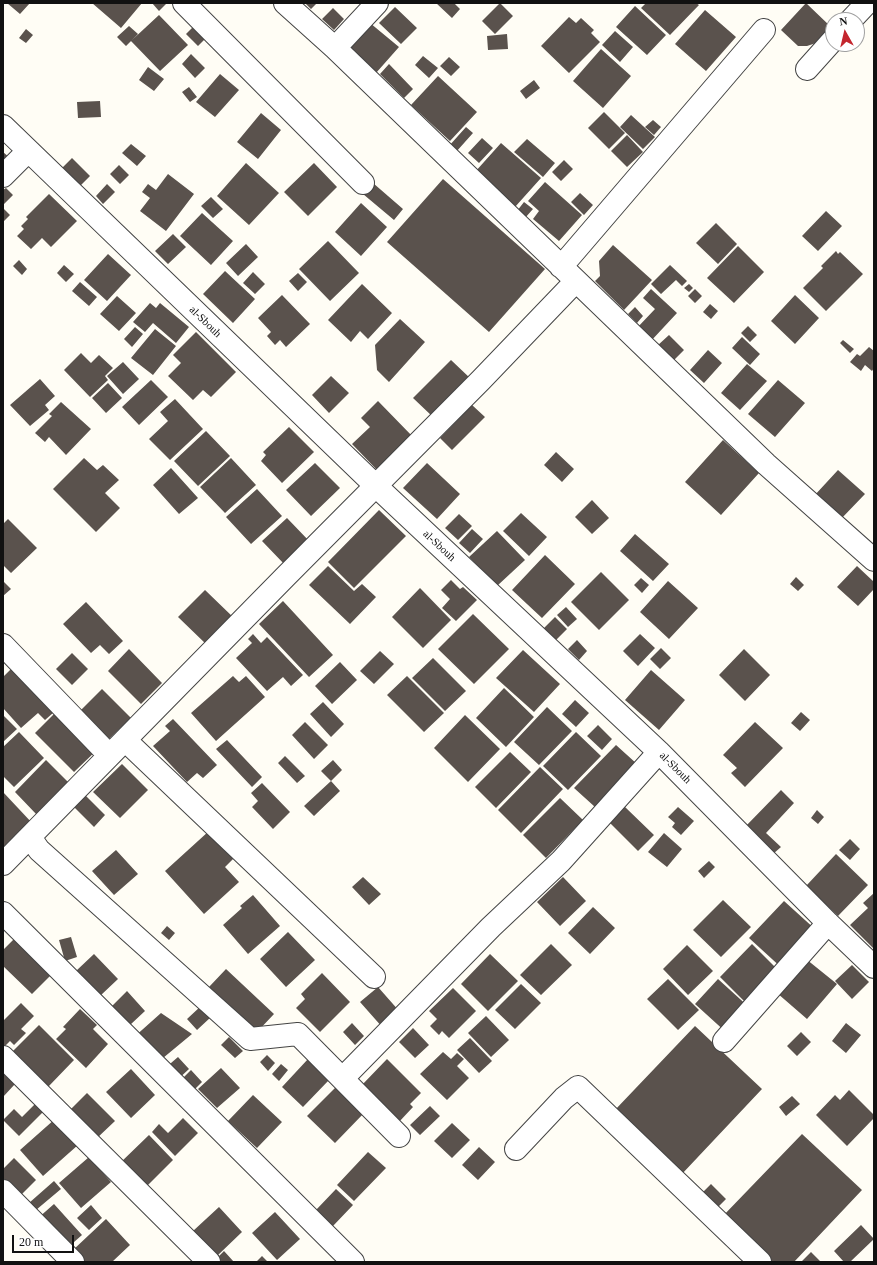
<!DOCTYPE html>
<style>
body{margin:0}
#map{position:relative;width:877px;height:1265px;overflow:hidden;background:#fffdf5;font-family:Georgia,serif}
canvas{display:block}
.frame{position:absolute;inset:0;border:4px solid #111;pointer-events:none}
.north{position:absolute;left:825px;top:12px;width:40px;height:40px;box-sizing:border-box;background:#fff;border:1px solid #a0a0a0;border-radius:50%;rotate:352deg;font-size:11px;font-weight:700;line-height:16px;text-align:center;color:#111}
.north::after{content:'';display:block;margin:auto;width:14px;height:18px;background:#c4262e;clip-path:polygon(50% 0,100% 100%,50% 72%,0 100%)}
.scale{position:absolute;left:12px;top:1235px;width:62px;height:18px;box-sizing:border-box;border:2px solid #111;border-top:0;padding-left:5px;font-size:12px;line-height:14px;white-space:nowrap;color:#111;-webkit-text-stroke:3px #fff;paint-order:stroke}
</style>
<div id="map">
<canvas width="877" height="1265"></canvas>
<div class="frame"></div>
<div class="north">N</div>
<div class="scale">20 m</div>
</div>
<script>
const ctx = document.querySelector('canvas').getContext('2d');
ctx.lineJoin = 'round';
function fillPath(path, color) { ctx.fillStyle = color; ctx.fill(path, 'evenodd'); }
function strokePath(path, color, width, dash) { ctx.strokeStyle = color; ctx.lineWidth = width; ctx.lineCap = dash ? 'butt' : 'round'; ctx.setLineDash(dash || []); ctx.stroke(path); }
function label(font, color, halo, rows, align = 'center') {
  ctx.font = font + ' Georgia,serif'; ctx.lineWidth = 4; ctx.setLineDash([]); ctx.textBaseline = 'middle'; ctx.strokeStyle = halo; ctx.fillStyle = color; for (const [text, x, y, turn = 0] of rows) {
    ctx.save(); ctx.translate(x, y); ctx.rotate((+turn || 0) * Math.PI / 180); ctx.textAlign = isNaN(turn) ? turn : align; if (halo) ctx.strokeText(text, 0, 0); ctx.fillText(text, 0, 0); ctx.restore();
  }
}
fillPath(new Path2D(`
 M7 3H30L20 14Z
 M92 3H142L121 28Z
 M152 3H167L159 11Z
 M305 3H317L311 9Z
 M436 3H454L460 9 452 18Z
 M500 3 513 16 495 34 482 21Z
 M646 3H696L699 5 670 35 641 8Z
 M806 3 830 26 816 43 807 46H798L781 30Z
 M635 6 666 35 647 55 616 27Z
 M395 7 417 28 401 44 379 23Z
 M333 8 344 19 334 30 322 19Z
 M705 10 736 37 706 71 675 44Z
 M159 15 188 45 160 71 131 41Z
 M569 17 576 23 581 18 594 30 591 33 600 42 569 73 541 46Z
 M370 23 399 47 376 73 348 49Z
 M129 26 138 34 126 46 117 37Z
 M194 26 206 38 198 46 186 34Z
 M26 29 33 35 26 43 19 38Z
 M615 31 633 47 620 62 602 45Z
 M507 34 508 49 488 50 487 36Z
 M601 49 631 76 603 108 573 81Z
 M191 54 205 68 195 78 182 64Z
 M423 56 438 68 429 78 415 65Z
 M449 57 460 67 451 76 440 66Z
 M389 64 413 89 404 98 380 74Z
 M148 67 164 79 154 91 139 80Z
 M220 74 239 90 215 117 196 102Z
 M438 76 477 112 450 141 411 105Z
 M534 80 540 88 526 99 520 91Z
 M189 87 197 97 190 102 182 92Z
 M100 101 101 117 78 118 77 102Z
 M604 112 625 133 609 149 588 128Z
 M261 113 281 130 258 159 237 142Z
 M631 115 655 137 643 149 620 127Z
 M653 120 661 127 654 135 645 127Z
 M466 127 473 133 456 152 449 146Z
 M627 135 643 152 627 167 611 151Z
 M482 138 493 148 479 163 468 153Z
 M527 139 555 163 543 177 514 152Z
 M501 143 541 178 515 207 475 172Z
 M131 144 146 156 137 166 122 153Z
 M3 152 10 158 3 165Z
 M72 158 90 176 80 186 62 168Z
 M564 160 573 169 561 181 552 172Z
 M246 163 279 193 249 225 217 196Z
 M314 163 337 187 308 216 284 192Z
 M119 165 129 175 120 184 110 174Z
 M168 174 194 194 166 231 140 211 150 198 142 192 148 184 156 190Z
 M443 179 545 269 489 332 387 242Z
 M545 182 582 215 559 241 533 219 539 211 528 201Z
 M373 183 403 209 394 220 363 194Z
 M107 184 115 192 103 204 96 196Z
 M6 188 13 195 3 205V190Z
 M580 193 593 205 584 215 571 202Z
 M49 194 77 221 51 247 42 238 31 249 17 236 24 229 21 226 28 219 26 217Z
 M211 197 223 209 213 218 201 206Z
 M524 202 533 209 525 218 517 211Z
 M361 203 387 227 361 256 335 232Z
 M3 208 10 215 3 222Z
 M826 211 842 226 818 251 802 236Z
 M202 213 233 241 211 265 180 236Z
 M716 223 737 244 718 264 696 243Z
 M173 234 186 247 168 264 155 251Z
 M328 241 359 273 330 301 299 269Z
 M246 244 258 257 238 276 226 263Z
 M613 245 652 280 624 310 595 281 600 276 599 261Z
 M738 246 764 272 734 303 707 278Z
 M836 251 838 254 840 252 863 274 826 311 803 288 823 268 821 266Z
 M108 254 131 275 107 301 84 280Z
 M19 260 27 269 22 275 13 266Z
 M64 265 74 274 66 282 57 273Z
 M670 265 687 281 682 286 676 280 661 294 651 284Z
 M225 271 255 299 233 323 203 294Z
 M253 272 265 284 255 294 243 283Z
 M298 273 307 282 298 291 289 281Z
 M80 282 97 297 89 306 72 291Z
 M362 284 392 313 368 339 360 331 351 342 328 320Z
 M689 284 693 288 689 292 684 288Z
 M651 289 677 313 650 342 636 329 655 309 643 298Z
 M695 289 702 296 695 303 688 296Z
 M282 295 310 324 286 347 280 340 275 345 267 336 271 332 258 318Z
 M795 295 819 318 795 344 771 321Z
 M117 296 136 313 119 331 100 314Z
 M150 303 156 308 160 303 189 327 176 343 153 323 145 332 133 322Z
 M710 304 718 311 711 319 703 312Z
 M635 307 643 316 637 323 628 314Z
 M400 319 425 342 389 382 377 370 375 345Z
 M748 326 757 335 750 342 741 333Z
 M135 327 143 334 132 347 124 339Z
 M155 329 176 346 153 375 131 358Z
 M196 332 236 372 211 397 203 390 193 400 168 376 181 363 173 355Z
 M669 335 684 350 672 362 657 346Z
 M742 337 760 354 750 365 732 348Z
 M843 340 854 349 850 353 840 343Z
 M869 347 874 351V368L872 371 865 365 861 371 850 362 857 354 860 356Z
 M708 350 722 363 704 383 690 370Z
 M81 353 91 363 99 355 113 368 105 376 108 380 90 397 64 370Z
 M451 360 471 379 433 417 413 398Z
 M123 362 139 379 123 394 107 376Z
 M747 364 767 381 740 410 721 393Z
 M331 376 349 393 329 413 312 395Z
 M40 379 55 396 45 405 49 410 30 426 10 405Z
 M151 380 168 397 139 425 122 407Z
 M778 380 805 403 775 437 748 414Z
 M108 383 122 398 106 413 92 398Z
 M175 399 203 429 170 460 149 439 168 421 160 412Z
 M378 401 414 438 378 471 352 444 370 427 361 418Z
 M61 402 91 429 66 455 49 437 45 442 35 433 52 416 49 414Z
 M472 405 485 417 452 450 440 438Z
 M289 427 314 452 282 483 261 461 266 455 263 452Z
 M206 431 230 456 198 486 174 461Z
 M723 440 759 473 721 515 685 482Z
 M556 452 574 469 562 482 544 465Z
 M84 458 97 470 103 465 119 480 105 493 120 508 96 532 53 489Z
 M231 458 256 485 225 513 200 487Z
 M315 463 340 488 311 516 286 490Z
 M427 463 460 494 437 519 403 488Z
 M171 468 198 498 179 514 153 485Z
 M838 470 865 494 840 520 814 496Z
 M257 489 282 516 251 544 226 517Z
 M592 500 609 518 592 534 575 517Z
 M379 510 406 536 354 588 328 562Z
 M521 513 547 537 529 556 503 531Z
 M459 514 472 526 458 540 445 528Z
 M287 518 311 543 286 566 262 541Z
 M8 519 37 548 11 573 3 565V524Z
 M472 529 483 539 470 553 459 543Z
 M497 531 525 560 497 586 469 557Z
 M635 534 669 564 653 581 620 551Z
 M545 555 575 584 542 618 512 590Z
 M328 566 354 591 362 584 376 597 350 624 309 585Z
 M857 566 874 582V589L858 606 837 587Z
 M601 572 629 600 599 630 571 602Z
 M796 577 804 585 798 591 790 584Z
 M641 578 649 585 642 593 634 585Z
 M451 580 460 589 463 587 477 600 456 621 442 608 450 599 441 590Z
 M3 581 11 589 3 596Z
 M668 581 698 608 669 639 640 612Z
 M420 588 451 620 423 648 392 617Z
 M205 590 234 618 207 645 178 617Z
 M283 601 333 655 309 677 259 624Z
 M86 602 123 641 109 654 100 645 91 653 63 624Z
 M566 607 577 619 568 627 557 615Z
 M473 614 509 649 474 684 438 649Z
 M555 617 567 629 555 641 543 629Z
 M253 634 261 643 267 637 303 675 291 686 283 677 267 691 236 658 252 643 248 639Z
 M640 634 655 648 638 666 623 651Z
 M577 640 587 651 579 660 568 649Z
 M661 648 671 658 660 669 650 659Z
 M129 649 162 683 141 704 108 671Z
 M744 649 770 675 745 701 719 675Z
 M523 650 560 684 534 712 496 678Z
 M380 651 394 664 374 684 360 671Z
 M72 653 88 669 72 685 56 669Z
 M433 658 466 691 445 711 412 678Z
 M340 662 357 680 332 704 315 686Z
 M12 668 53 713 45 720 38 713 21 728 3 708V677Z
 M651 670 685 700 659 730 625 700Z
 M233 676 239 682 246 676 265 697 216 741 191 713Z
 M407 676 444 713 424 732 387 695Z
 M504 688 534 717 506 747 476 718Z
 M102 689 131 718 109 739 81 710Z
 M575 700 589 713 576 727 562 714Z
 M323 702 344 724 331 737 310 714Z
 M547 707 572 731 539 765 514 742Z
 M58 710 98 749 74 772 35 733Z
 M801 712 810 720 800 731 791 723Z
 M3 715 17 729 3 742Z
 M465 715 500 749 468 782 434 748Z
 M173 719 217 765 203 778 197 773 187 782 153 746 170 731 165 726Z
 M305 722 328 745 314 759 292 735Z
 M755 722 783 748 745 787 731 773 737 768 723 755Z
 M598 725 612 739 602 750 587 736Z
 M19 732 44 758 14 787 3 776V747Z
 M576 732 601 756 568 790 543 766Z
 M227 740 262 777 252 787 216 749Z
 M616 745 637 764 595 807 574 788Z
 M510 752 531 772 496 808 475 787Z
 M285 756 305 776 297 783 278 763Z
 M46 760 69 783 37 815 15 792Z
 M333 760 342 770 331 781 321 771Z
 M122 764 148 790 120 818 93 792Z
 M540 767 563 789 521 833 498 810Z
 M331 781 340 791 314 816 304 806Z
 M262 783 290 812 273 829 252 807 258 801 251 793Z
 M781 790 794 803 766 833 781 847 773 854 759 840 765 834 758 841 744 828Z
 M3 792 33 824 3 852Z
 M85 795 105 815 94 827 73 806Z
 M560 798 583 820 546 858 523 835Z
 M625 807 654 835 638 851 609 822Z
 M678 807 694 821 681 835 672 827 675 823 668 817Z
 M817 810 824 817 818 824 811 818Z
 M209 831 234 858 225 867 239 882 204 914 165 871Z
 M664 833 682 849 667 867 648 852Z
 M850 839 860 849 850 860 839 850Z
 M116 850 138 874 114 895 92 871Z
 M836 854 868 885 838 916 806 886Z
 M709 861 715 867 704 878 698 871Z
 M363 877 381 894 369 905 352 887Z
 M563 877 586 901 560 926 537 902Z
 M874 893V949L850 925 868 908 863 903Z
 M253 895 280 926 248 954 223 925 242 908 240 906Z
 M723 900 751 927 721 957 693 930Z
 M784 901 816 930 784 970 749 938Z
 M593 907 615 928 590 954 568 933Z
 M167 926 175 933 169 940 161 933Z
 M288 932 315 960 286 987 260 959Z
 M16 937 53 973 32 994 3 966V950Z
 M71 937 77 957 65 961 59 940Z
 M551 944 572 965 541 995 520 975Z
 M752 944 780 972 748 1005 720 977Z
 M687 945 713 971 688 995 663 969Z
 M94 954 118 979 100 996 76 971Z
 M490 954 518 981 488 1011 461 984Z
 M806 959 837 984 807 1019 777 993Z
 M852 965 869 982 852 999 835 981Z
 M226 969 274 1014 257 1032 209 987Z
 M322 973 350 1002 320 1032 296 1008 305 999 301 994Z
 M668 979 699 1010 678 1030 647 999Z
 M718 979 751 1009 728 1034 695 1004Z
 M521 984 541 1003 515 1029 495 1010Z
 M378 987 400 1012 383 1028 360 1002Z
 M453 988 476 1011 449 1038 442 1031 439 1035 430 1026 437 1019 429 1011Z
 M127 991 145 1011 130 1025 112 1006Z
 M21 1003 34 1016 21 1029 26 1033 14 1045 10 1041 3 1048V1021Z
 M201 1006 211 1017 197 1030 187 1019Z
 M80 1009 97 1025 93 1029 108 1044 86 1068 56 1039 66 1029 63 1027Z
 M161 1013 192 1034 157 1063 133 1038Z
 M486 1016 509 1040 491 1057 468 1033Z
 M352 1023 364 1036 355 1045 343 1032Z
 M846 1023 861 1035 846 1053 832 1041Z
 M39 1025 74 1060 48 1087 13 1051Z
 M695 1026 762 1089 681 1175 614 1111Z
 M413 1028 429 1045 415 1058 399 1042Z
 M801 1032 811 1042 797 1056 787 1046Z
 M229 1037 243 1051 235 1058 221 1045Z
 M470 1038 492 1061 479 1073 457 1050Z
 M443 1052 451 1059 457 1053 464 1059 457 1066 469 1078 447 1100 420 1074Z
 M267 1055 275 1063 268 1071 260 1062Z
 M178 1057 189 1069 175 1082 164 1069Z
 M308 1059 329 1080 303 1107 282 1087Z
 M387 1059 421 1093 410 1104 413 1107 398 1123 361 1086Z
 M281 1064 288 1070 279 1081 272 1074Z
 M221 1068 240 1088 217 1108 198 1089Z
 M131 1069 155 1095 131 1118 106 1092Z
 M191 1070 202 1082 194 1090 183 1078Z
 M3 1073 15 1084 3 1097Z
 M339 1084 366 1111 335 1143 307 1116Z
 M849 1090 874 1115V1118L847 1146 816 1115 835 1095 840 1100Z
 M87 1093 115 1121 96 1139 69 1111Z
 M253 1095 282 1122 257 1148 228 1121Z
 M792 1096 800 1104 786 1116 779 1107Z
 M35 1104 43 1112 19 1136 3 1120 14 1109 22 1117Z
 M430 1106 440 1116 420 1135 410 1125Z
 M183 1118 198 1133 175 1156 152 1132 159 1124 168 1133Z
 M55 1119 78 1145 43 1176 20 1150Z
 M452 1123 470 1140 452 1158 434 1141Z
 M802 1134 862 1190 794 1262H768L721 1218Z
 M149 1135 173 1160 144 1189 119 1164Z
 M479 1147 495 1162 478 1180 462 1165Z
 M368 1152 386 1168 354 1201 337 1185Z
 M89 1157 111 1182 81 1208 59 1183Z
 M14 1158 36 1180 20 1196 3 1178V1169Z
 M54 1181 61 1189 36 1210 29 1203Z
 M711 1184 726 1199 715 1210 700 1195Z
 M336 1189 353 1205 333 1226 316 1210Z
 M54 1204 82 1235 65 1250 37 1219Z
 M91 1205 102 1218 89 1230 77 1218Z
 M219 1207 242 1232 217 1256 193 1231Z
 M275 1212 300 1239 277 1260 252 1233Z
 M106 1219 130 1245 112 1262H84L73 1250Z
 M861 1225 874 1239 850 1262H844L834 1251Z
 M224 1251 234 1262H222L218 1257Z
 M811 1252 821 1262H801Z
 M262 1256 268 1262H256Z`), '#5a524d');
const minor = new Path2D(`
 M184 3 363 183
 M285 3 335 48 766 464 874 560
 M851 20 867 3
 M335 48 377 3
 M807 69 833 40
 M3 126 376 486 659 752 828 923 874 967
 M3 176 28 151
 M561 267 764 30
 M3 645 109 755
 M125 740 374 977
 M30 837 39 850 250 1039 298 1034 399 1136
 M3 864 286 576 481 380 576 281
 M3 913 353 1262
 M724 1041 828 923
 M3 1057 209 1262
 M343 1078 491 927 561 861 659 752
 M516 1149 564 1098 578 1087 760 1262
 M3 1191 73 1262`);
strokePath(minor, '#444', 24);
strokePath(minor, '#fff', 22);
label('11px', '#111', '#fff', [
 ["al-Sbouh",205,322,44],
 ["al-Sbouh",439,546,43],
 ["al-Sbouh",675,768,45]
]);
</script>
